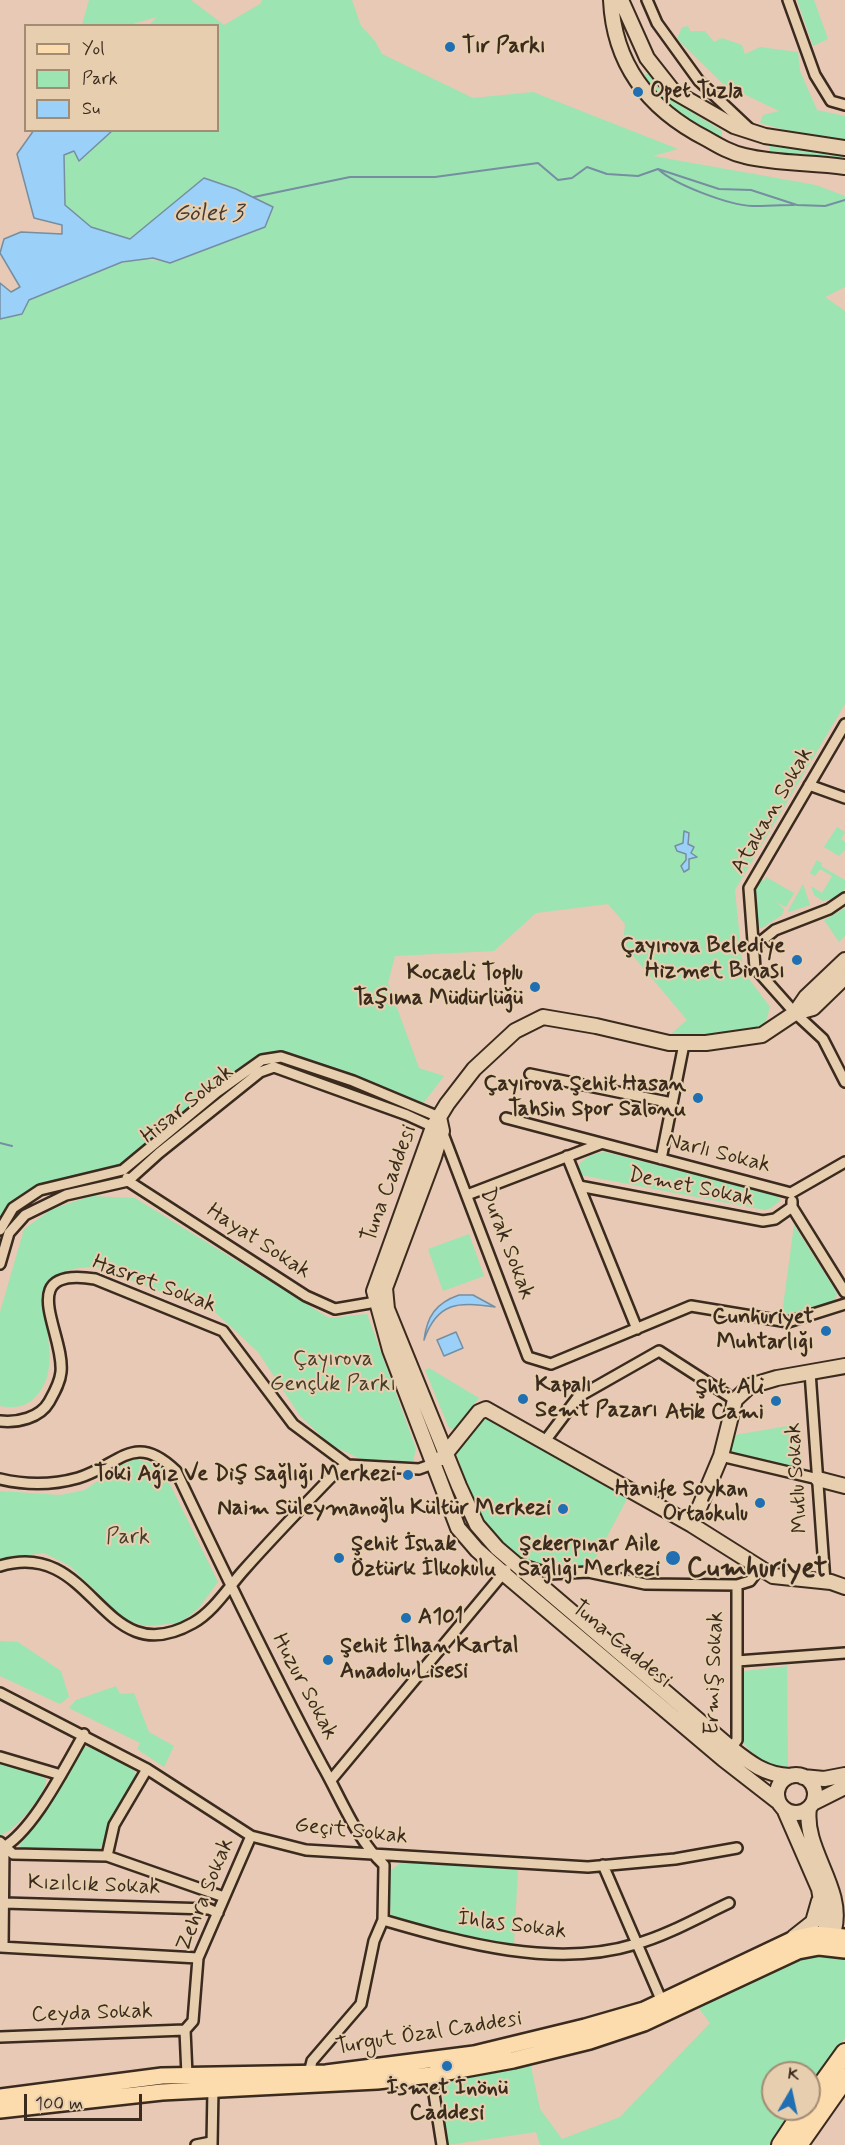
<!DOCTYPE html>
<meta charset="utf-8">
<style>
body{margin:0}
#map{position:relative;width:845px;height:2145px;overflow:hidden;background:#e7c9b6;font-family:Mynerve,sans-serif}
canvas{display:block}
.legend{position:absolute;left:24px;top:24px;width:195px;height:108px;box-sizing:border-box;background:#e6ceae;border:2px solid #a28c74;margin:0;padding:8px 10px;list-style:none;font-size:18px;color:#3b2a1e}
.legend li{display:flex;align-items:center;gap:12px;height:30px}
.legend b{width:30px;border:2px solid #a28c74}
.north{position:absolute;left:761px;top:2061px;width:60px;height:60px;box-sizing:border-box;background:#e6ceae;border:2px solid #a28c74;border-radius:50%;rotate:9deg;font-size:16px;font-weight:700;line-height:24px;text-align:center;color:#3b2a1e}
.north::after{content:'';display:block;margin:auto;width:21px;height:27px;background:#1f6fb2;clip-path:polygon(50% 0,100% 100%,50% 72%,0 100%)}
.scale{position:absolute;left:24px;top:2094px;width:118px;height:27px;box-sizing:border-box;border:3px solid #3b2a1e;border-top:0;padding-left:8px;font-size:18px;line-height:21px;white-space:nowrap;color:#3b2a1e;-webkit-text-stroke:4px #e6ceae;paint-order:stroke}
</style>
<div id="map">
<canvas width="845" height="2145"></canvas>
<ul class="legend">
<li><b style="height:8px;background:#fcdcac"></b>Yol</li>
<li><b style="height:16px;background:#9ce4b2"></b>Park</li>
<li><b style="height:16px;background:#9bd0f9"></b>Su</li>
</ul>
<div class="north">K</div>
<div class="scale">100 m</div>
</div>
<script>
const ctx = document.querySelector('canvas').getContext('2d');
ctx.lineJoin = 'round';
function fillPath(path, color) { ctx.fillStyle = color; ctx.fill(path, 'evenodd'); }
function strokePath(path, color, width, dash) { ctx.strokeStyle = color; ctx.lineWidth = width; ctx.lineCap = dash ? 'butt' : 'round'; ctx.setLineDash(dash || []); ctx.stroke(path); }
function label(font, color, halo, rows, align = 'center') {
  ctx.font = font + ' Mynerve,sans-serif'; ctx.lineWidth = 4.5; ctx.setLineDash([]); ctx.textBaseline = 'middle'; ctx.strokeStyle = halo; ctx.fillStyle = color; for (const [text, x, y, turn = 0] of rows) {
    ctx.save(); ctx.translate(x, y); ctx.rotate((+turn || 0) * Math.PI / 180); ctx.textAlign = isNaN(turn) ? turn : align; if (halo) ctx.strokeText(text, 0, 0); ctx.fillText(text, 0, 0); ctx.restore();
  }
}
fillPath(new Path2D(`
 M89 0H191L224 25 260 4 262 0H352L361 26 375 41 382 54 473 98 533 92 678 149 653 156 816 185 845 196V287L825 297 845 311V704L735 890 743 971 770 1007 766 1021 769 1024 761 1031 700 1040 671 1034 687 1020 623 944 625 924 608 904 536 913 494 951 395 956 388 983 419 1068 444 1076 422 1105 282 1056 261 1061 121 1171 30 1198 0 1251V319L22 314 29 300C72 282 123 250 170 263L204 178 130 239 91 227 65 205 64 155 74 151 80 161 112 131 218 130V26L149 25 157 17 129 25H82Z
 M797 0H814L828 39 813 46Z
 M688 26 690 31H705L714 42 722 38 742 45 745 54 760 47 798 52 800 71 817 110 845 116V141L800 134 760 123 763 115 779 111 723 84 677 39 682 27Z
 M645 74H650L677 103 722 131V138C701 137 653 97 643 78Z
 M770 142 845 155V159L769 153Z
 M837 827 845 832 841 839 845 842V850L839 856 824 847Z
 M817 860 822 863 821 866 845 880V889L840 896 823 901 814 895 811 886 822 893 832 876 820 869 815 876 810 873Z
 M766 877 794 893 786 907 776 902 784 909 782 915 762 928 753 927 750 894 757 878 764 881Z
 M803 884 810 905 789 912 788 911Z
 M845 908V936L839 942 824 920Z
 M605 1152 777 1196 781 1200 771 1208 765 1210 581 1175 578 1166C584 1157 595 1153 605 1152Z
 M91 1196 135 1198 329 1318 367 1314 416 1449 413 1461 363 1460 331 1445 300 1416 258 1352 216 1313 96 1267C0 1266 77 1352 37 1395 27 1407 15 1409 0 1406V1312L24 1229 52 1209Z
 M794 1225 837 1293 835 1301C819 1307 797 1321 782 1314Z
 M469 1234 484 1276 443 1291 428 1249Z
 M429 1368 479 1398 454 1429 449 1428 425 1370Z
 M487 1414 627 1499 593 1563 564 1569 532 1563 508 1551 479 1518 456 1453Z
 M799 1424 802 1471 730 1454 735 1435Z
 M136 1459 161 1466 218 1582 198 1609 180 1623 146 1626 124 1620 70 1566 44 1553 0 1559V1491L60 1495 85 1490 117 1467Z
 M0 1641 18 1642 61 1671 69 1697 60 1704 0 1676Z
 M787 1666 788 1768C763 1767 759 1759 742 1742L744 1671Z
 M116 1686 120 1694 134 1693 149 1732 174 1746 164 1767 137 1749 140 1743 69 1708 76 1700Z
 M90 1746 134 1770 136 1776 110 1822 107 1838 99 1849 92 1851 23 1850 19 1845 40 1817 82 1748Z
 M0 1761 46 1778C48 1792 14 1833 0 1835Z
 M403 1861 518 1869 514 1944 456 1935 391 1918 388 1872Z
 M817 1954 845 1958V2038L809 2088V2073H773V2109H794L770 2145H540L536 2132 448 2145 441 2079 484 2073 530 2062 540 2109 562 2139 620 2117 710 2023 698 2007 800 1957Z`), '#9ce4b2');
const water = new Path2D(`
 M34 130 112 131 79 161 74 151 64 155 65 205 91 227 130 239 204 178 236 189 273 207 265 227 170 263 153 258 122 262 29 300 22 314 0 319V283L11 292 20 287 0 253 4 239 21 232 62 234V225L34 218 17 154Z
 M684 831 689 833 688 844 694 847 691 853 697 857 689 859V869L684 872 681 866 686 860V854L677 851 675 846 683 843Z
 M459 1295H473L495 1307C459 1301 437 1302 424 1340 427 1316 436 1303 459 1295Z
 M456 1332 463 1348 444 1356 437 1340Z`);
fillPath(water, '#9bd0f9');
strokePath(water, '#758ea1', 1.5);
strokePath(new Path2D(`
 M658 169C675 185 729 205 752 206 766 206 781 205 794 205
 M254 197 350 177H435L538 163 558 180 572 178 587 167 607 174 638 176 658 169 719 189 751 190 797 205 825 206 845 200
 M0 1143 12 1146`), '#758ea1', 2);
const street = new Path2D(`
 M647 0 657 23 699 81 751 130
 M788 0 815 75 831 101 845 105
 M845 724 749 888 755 968 795 1013 823 1039 845 1082
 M809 785 845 798
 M754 947 775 930 829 909 845 898
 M530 1074 672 1103
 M506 1118 791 1193 845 1162
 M567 1156 637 1329
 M661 1159 684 1044
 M127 1178 128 1181 306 1296 335 1309 382 1301
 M579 1186 763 1221 775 1219 792 1207
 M467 1195 600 1144
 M792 1201V1207L845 1292
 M0 1230 13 1208 40 1190 123 1170 217 1092 262 1060 281 1057 353 1081 439 1117
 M0 1264 9 1233 25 1215 66 1195 128 1181 159 1153 260 1072 274 1067 407 1115 442 1131 528 1357 551 1364 691 1306 788 1322 845 1304
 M810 1372 825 1582
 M0 1421C17 1423 40 1418 49 1402 54 1393 60 1383 61 1372 65 1333 13 1266 95 1279L223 1331 293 1424 348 1465 419 1469 433 1464
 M545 1441 578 1397 659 1351 735 1400
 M721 1456 818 1479
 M0 1479C25 1485 53 1485 78 1478 119 1466 134 1430 176 1471 223 1570 270 1668 322 1765 341 1798 356 1839 384 1865L383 1920 374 1941 361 2004 312 2061 308 2077
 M520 1564 550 1574 588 1572 645 1584 737 1585 750 1581 760 1568
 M0 1566C95 1537 101 1675 193 1623 213 1612 228 1588 243 1571 274 1536 306 1503 338 1470L348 1465
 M737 1661 845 1653
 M0 1693 147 1769 251 1836 306 1850 588 1867 675 1859 737 1848
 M729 1751 737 1740V1585
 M0 1757 61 1775
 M331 1780 506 1570
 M0 1842 13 1854 107 1856 224 1897
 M0 1849C32 1834 66 1765 84 1734
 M107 1856 114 1825 147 1769
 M603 1865 663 2004
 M4 1903 209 1909 218 1913
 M383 1920C462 1943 555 1969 636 1944 668 1935 699 1917 729 1903
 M0 1947 198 1958
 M3 1947 4 1848
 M0 2037 185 2030
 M433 2071 431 2075 442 2145
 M187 2075 185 2030 193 2021 198 1958 251 1836
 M196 2145 211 2142
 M212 2145 213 2089`);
const secondary = new Path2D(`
 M611 0C614 66 650 110 707 139 719 146 731 153 745 156 777 164 812 162 845 167
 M621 0 647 58 673 91 734 126 765 136 845 148
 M795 1013 806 997 845 960
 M439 1117 442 1131 434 1157 385 1288 387 1309 459 1486 477 1525 497 1548 731 1748C750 1763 765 1775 790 1776
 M442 1458 479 1412 486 1409 692 1525 773 1576 831 1582 845 1587
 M818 1479 845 1486
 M692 1525 721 1456 735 1400 750 1386 777 1378 845 1366
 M777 1794a19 19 0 1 1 38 0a19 19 0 1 1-38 0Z
 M803 1777 824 1779 845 1775
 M777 1801 723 1759 503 1573 477 1550 458 1528 390 1350 374 1291 433 1127 447 1104 474 1069 515 1031 543 1017 596 1026 669 1043H706L762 1035 795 1013 813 1008 845 977
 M813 1803 845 1787
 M809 1808C803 1850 845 1888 834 1930L821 1940
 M785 1811 819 1889 825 1923 834 1940
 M794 1937 813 1922 819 1901`);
const primary = new Path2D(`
 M0 2097 162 2076 326 2073 474 2054 585 2027 644 2010 796 1938 815 1934 845 1937
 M0 2110 162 2092 377 2081 431 2075 513 2060 590 2041 644 2023 798 1951 819 1947 845 1950`);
const highway = new Path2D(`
 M809 2103 845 2053
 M781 2145 805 2109
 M798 2145 845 2078`);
strokePath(street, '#3b2a1e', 14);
strokePath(secondary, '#3b2a1e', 18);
strokePath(primary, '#3b2a1e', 20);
strokePath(highway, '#3b2a1e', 22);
strokePath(street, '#e6ceae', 9);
strokePath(secondary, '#e6ceae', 14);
strokePath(primary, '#fcdcac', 15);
strokePath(highway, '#fcdcac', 18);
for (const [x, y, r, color] of [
 [450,47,6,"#1f6fb2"],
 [638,92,6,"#1f6fb2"],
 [797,960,6,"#1f6fb2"],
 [535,987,6,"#1f6fb2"],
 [698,1098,6,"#1f6fb2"],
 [826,1331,6,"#1f6fb2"],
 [523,1399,6,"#1f6fb2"],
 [776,1401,6,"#1f6fb2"],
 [408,1475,6,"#1f6fb2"],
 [760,1503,6,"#1f6fb2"],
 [563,1509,6,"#1f6fb2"],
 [339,1558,6,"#1f6fb2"],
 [673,1558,8,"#1f6fb2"],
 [406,1618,6,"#1f6fb2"],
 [328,1660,6,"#1f6fb2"],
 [447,2066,6,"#1f6fb2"]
]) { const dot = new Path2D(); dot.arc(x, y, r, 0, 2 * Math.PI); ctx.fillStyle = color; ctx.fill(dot); strokePath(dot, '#e6ceae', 2); }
label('bold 22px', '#3b2a1e', '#e6ceae', [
 ["Tır Parkı",462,47,"left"],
 ["Opet Tuzla",650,92,"left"],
 ["Çayırova Belediye",785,947],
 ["Hizmet Binası",785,972],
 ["Kocaeli Toplu",523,974],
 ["Taşıma Müdürlüğü",523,999],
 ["Çayırova Şehit Hasan",686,1085],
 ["Tahsin Spor Salonu",686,1110],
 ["Cunhuriyet",814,1318],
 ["Muhtarlığı",814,1343],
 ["Kapalı",535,1386,"left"],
 ["Semt Pazarı",535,1411,"left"],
 ["Şht. Ali",764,1388],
 ["Atik Cami",764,1413],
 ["Toki Ağız Ve Diş Sağlığı Merkezi",396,1475],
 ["Hanife Soykan",748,1490],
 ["Ortaokulu",748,1515],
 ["Naim Süleymanoğlu Kültür Merkezi",551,1509],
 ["Şehit İshak",351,1545,"left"],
 ["Öztürk İlkokulu",351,1570,"left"],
 ["Şekerpınar Aile",660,1545],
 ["Sağlığı Merkezi",660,1570],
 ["A101",418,1618,"left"],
 ["Şehit İlhan Kartal",340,1647,"left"],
 ["Anadolu Lisesi",340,1672,"left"],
 ["İsmet İnönü",447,2089,"center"],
 ["Caddesi",447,2114,"center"]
], 'right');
label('22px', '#3b2a1e', '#e6ceae', [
 ["Atakan Sokak",773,811,-60],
 ["Hisar Sokak",188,1105,-39],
 ["Narlı Sokak",718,1154,14],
 ["Tuna Caddesi",390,1184,-70],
 ["Demet Sokak",691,1188,11],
 ["Hayat Sokak",258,1242,33],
 ["Durak Sokak",506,1244,69],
 ["Hasret Sokak",154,1285,20],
 ["Mutlu Sokak",798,1478,-94],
 ["Tuna Caddesi",621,1645,40],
 ["Ermiş Sokak",715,1673,-88],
 ["Huzur Sokak",304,1687,62],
 ["Geçit Sokak",351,1832,6],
 ["Kızılcık Sokak",94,1886,2],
 ["Zehra Sokak",206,1895,-68],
 ["İhlas Sokak",512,1926,7],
 ["Ceyda Sokak",92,2014,-2],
 ["Turgut Özal Caddesi",429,2034,-9]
]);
label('22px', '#453d2d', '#e6ceae', [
 ["Çayırova",333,1360],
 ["Gençlik Parkı",333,1385],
 ["Park",128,1538]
]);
label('italic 24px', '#453b34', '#e6ceae', [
 ["Gölet 3",208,215]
]);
label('bold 28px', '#3b2a1e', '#e6ceae', [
 ["Cumhuriyet",757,1570]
]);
</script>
